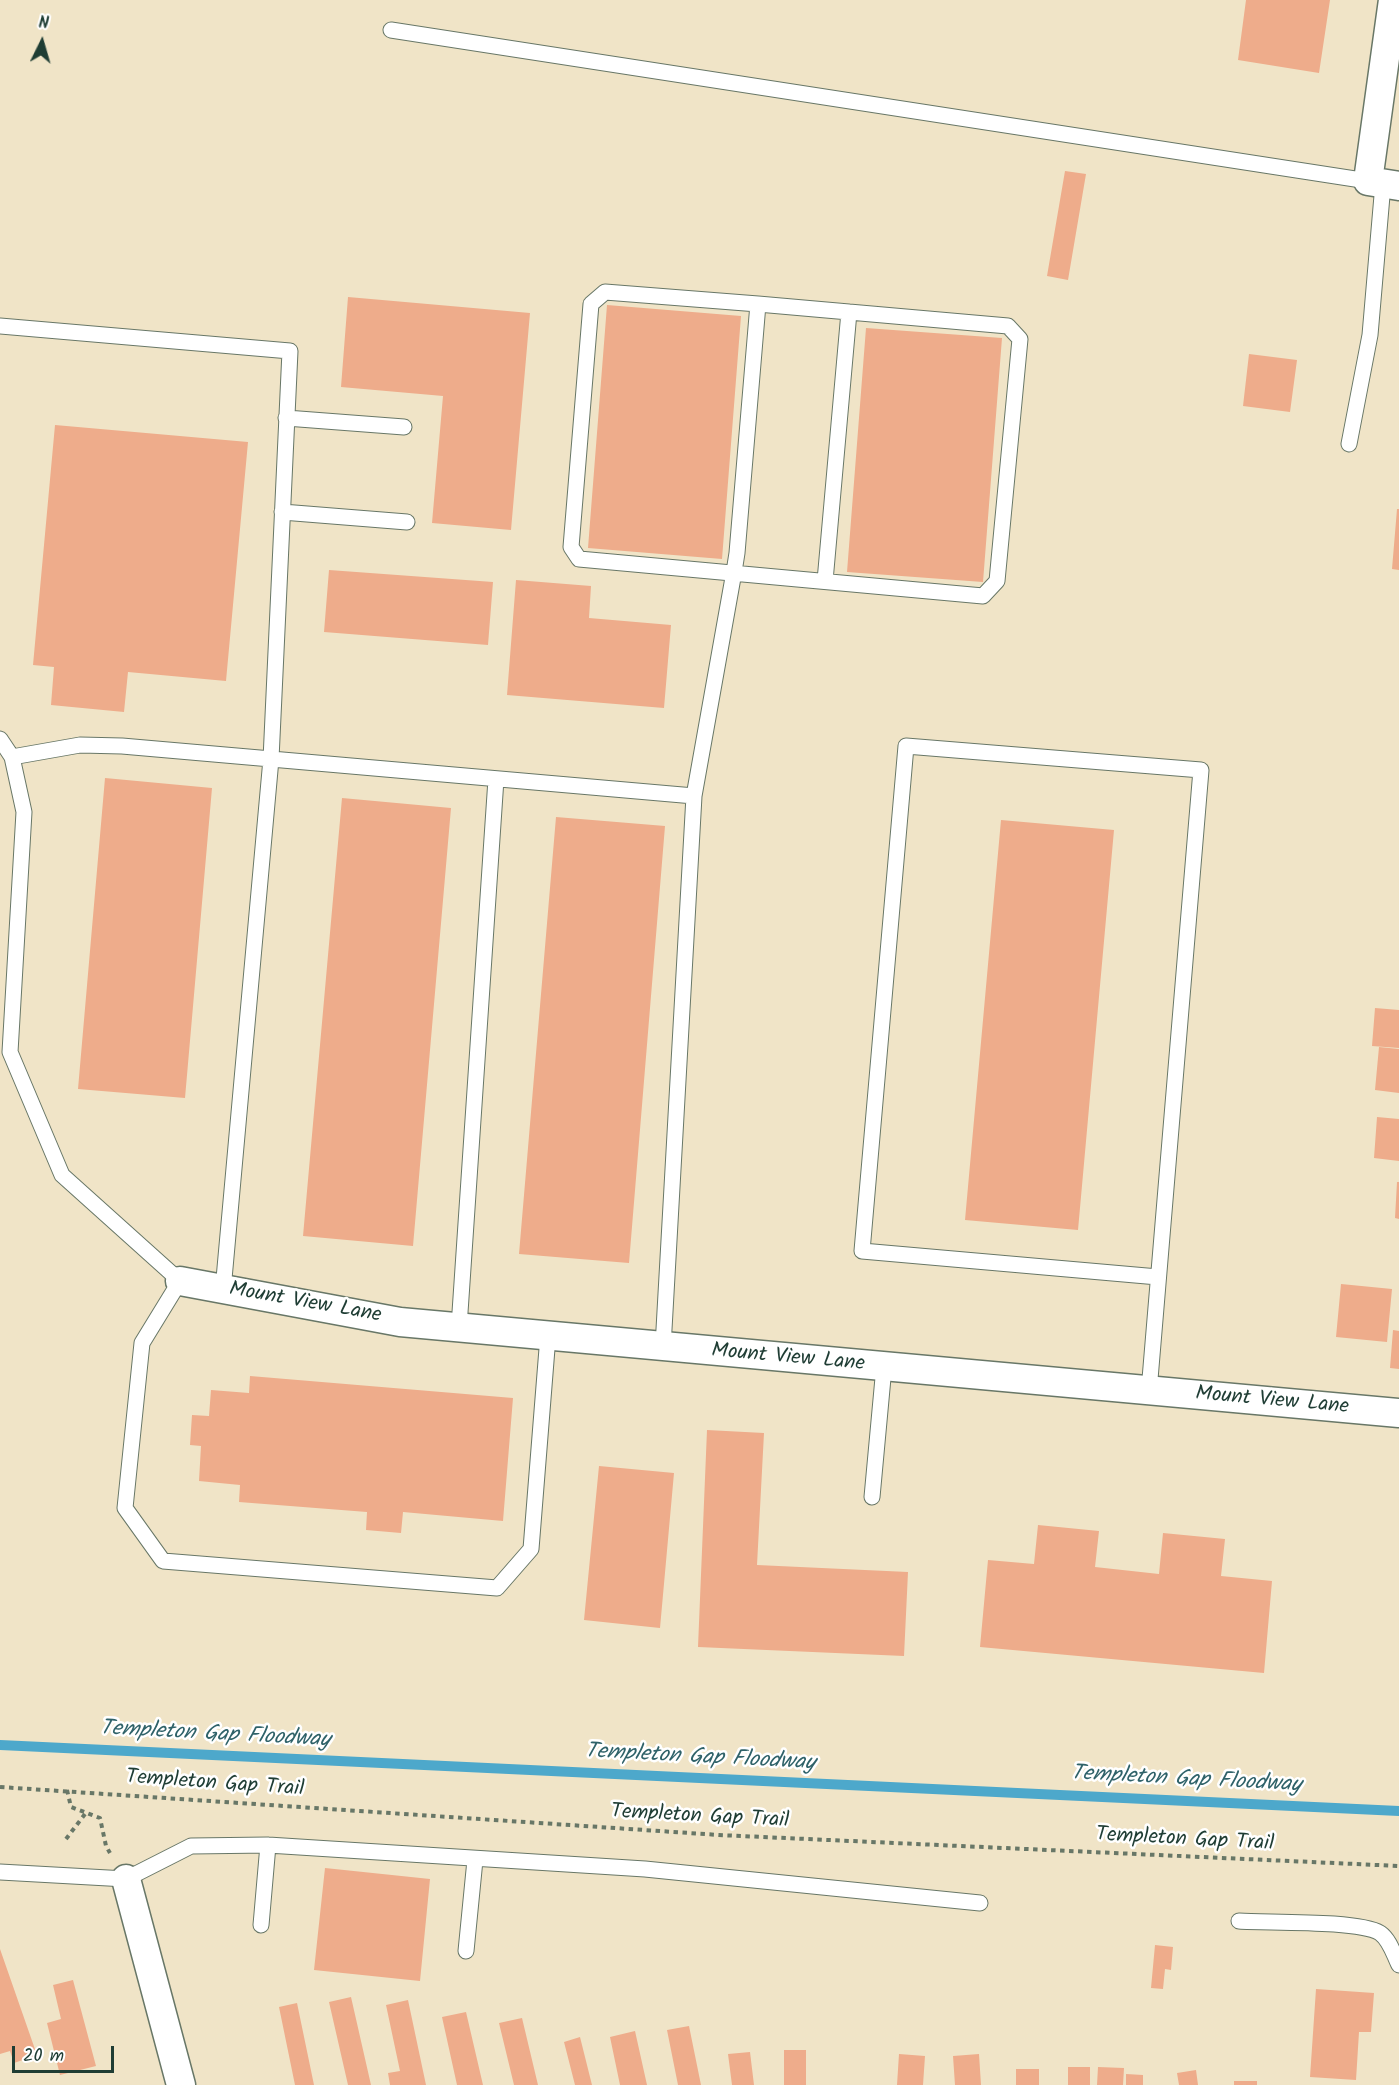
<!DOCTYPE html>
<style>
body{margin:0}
#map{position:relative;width:1399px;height:2085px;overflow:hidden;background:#f0e4c7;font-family:Kalam,sans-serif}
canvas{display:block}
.north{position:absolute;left:12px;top:12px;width:60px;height:60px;-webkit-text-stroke:4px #fff;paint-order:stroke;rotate:5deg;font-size:16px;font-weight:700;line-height:24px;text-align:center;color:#1f3d34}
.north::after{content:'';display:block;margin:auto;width:21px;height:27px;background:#1f3d34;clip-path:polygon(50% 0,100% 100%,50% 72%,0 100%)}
.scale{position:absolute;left:12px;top:2046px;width:102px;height:27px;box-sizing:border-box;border:3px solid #1f3d34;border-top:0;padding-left:8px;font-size:18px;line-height:21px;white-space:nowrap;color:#1f3d34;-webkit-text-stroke:4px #fff;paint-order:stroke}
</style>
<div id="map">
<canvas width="1399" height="2085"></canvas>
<div class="north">N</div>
<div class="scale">20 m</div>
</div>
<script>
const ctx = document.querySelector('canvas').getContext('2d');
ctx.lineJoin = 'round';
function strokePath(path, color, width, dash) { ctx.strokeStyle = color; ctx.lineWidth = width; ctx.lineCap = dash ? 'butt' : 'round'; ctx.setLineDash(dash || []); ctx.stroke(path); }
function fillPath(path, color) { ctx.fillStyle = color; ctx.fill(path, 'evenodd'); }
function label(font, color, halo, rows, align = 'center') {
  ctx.font = font + ' Kalam,sans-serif'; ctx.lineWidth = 5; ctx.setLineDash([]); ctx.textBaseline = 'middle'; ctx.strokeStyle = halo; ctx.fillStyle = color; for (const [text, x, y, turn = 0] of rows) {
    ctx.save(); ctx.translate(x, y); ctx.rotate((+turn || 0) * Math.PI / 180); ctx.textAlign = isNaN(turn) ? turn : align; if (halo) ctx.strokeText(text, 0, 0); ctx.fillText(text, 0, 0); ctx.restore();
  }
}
strokePath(new Path2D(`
 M0 1745 1399 1811`), '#4da8cb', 10);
fillPath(new Path2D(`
 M1246 0H1330L1319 73 1238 60Z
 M1065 171 1086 174 1068 280 1047 276Z
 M348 297 530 313 511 530 432 523 443 396 341 387Z
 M607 305 741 316 722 559 588 548Z
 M866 328 1002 338 983 582 847 572Z
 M1249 354 1297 360 1290 412 1243 406Z
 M55 425 248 442 226 681 128 672 124 712 51 705 54 667 33 665Z
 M1397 509H1399V570L1392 569Z
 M329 570 493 582 488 645 324 632Z
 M516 580 591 586 589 618 671 625 664 708 507 695Z
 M105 778 212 788 185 1098 78 1089Z
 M342 798 451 808 413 1246 303 1236Z
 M556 817 665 826 629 1263 519 1254Z
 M1001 820 1114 830 1078 1230 965 1220Z
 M1375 1008 1399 1010V1048L1372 1046Z
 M1379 1047 1399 1049V1093L1375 1090Z
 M1377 1117 1399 1119V1161L1374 1158Z
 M1397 1182H1399V1219L1395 1218Z
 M1341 1284 1392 1289 1387 1342 1336 1337Z
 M1393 1330 1399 1331V1369L1390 1368Z
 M250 1376 513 1398 503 1521 403 1512 401 1533 366 1530 367 1512 239 1502 240 1485 199 1481 201 1446 190 1445 192 1415 209 1416 211 1390 249 1393Z
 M707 1430 764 1433 757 1565 908 1572 904 1656 698 1647Z
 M599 1466 674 1473 660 1628 584 1620Z
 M1038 1525 1099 1531 1095 1567 1159 1574 1163 1533 1225 1539 1221 1576 1272 1581 1264 1673 980 1647 988 1560 1034 1564Z
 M325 1868 430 1879 420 1981 314 1970Z
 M1155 1945 1173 1947 1171 1970 1165 1969 1163 1989 1151 1988Z
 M0 1949 37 2055 14 2063 10 2051 0 2054Z
 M73 1980 96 2066 60 2075 47 2023 61 2019 53 1985Z
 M1316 1989 1374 1993 1371 2032H1359L1356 2080 1310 2077Z
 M351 1997 371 2085H348L329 2002Z
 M408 2000 426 2085H390L388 2073 400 2071 386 2005Z
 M297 2003 314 2085H295L279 2007Z
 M466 2012 483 2085H457L442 2017Z
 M522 2018 538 2085H514L499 2023Z
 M689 2026 701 2085H678L667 2030Z
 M635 2031 647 2085H620L610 2037Z
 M580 2037 592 2085H575L564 2042Z
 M784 2050H806V2085H784Z
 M750 2052 754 2085H732L728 2054Z
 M899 2054 925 2056 923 2085H897Z
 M979 2054 981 2085H955L953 2056Z
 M1068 2067H1090V2085H1068Z
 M1098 2067 1124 2068 1123 2085H1097Z
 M1016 2069H1039V2085H1016Z
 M1196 2070 1198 2085H1179L1177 2073Z
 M1126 2074 1143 2075V2085H1126Z
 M1234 2081H1257V2085H1234Z`), '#eeac8b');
const lane = new Path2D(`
 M391 30 1368 181
 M0 326 290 351 271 759 694 796 663 1347
 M286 418 404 427
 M1349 444 1370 335 1383 184
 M282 512 407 522
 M825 581 849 312
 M0 739 12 757 24 812 10 1052 62 1175 180 1281 142 1343 125 1508 163 1561 497 1588 531 1549 548 1336
 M12 757 80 745 122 746 271 759 223 1290
 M694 796 734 572 737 553 758 304 1008 326 1020 339 997 581 983 596 579 559 571 547 591 304 605 292 758 304
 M459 1327 496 779
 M1149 1391 1201 770 906 746 862 1251 1158 1277
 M872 1497 884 1367
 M0 1872 126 1879 191 1846 268 1845 645 1869 980 1903
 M1239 1921C1268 1923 1358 1920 1380 1933 1390 1940 1394 1955 1399 1965
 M261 1925 268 1845
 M466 1951 475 1860`);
const street = new Path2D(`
 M1393 0 1368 181 1399 186
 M180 1281 400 1322 1399 1413
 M126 1879 181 2085`);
strokePath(lane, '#687767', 17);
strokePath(street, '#687767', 31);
strokePath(new Path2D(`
 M0 1787 719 1835 1399 1866
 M67 1790 71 1807 100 1818 106 1846 110 1853
 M66 1839 85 1814`), '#687767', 4, [4.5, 4.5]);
strokePath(lane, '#fff', 15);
strokePath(street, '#fff', 28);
label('21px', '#1f3d34', '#fff', [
 ["Mount View Lane",305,1304,10],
 ["Mount View Lane",788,1359,5],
 ["Mount View Lane",1272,1402,5],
 ["Templeton Gap Trail",215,1785,4],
 ["Templeton Gap Trail",700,1818,3],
 ["Templeton Gap Trail",1185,1841,3]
]);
label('italic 22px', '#2f6269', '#fff', [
 ["Templeton Gap Floodway",215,1736,3],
 ["Templeton Gap Floodway",700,1759,3],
 ["Templeton Gap Floodway",1186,1781,3]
]);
</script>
